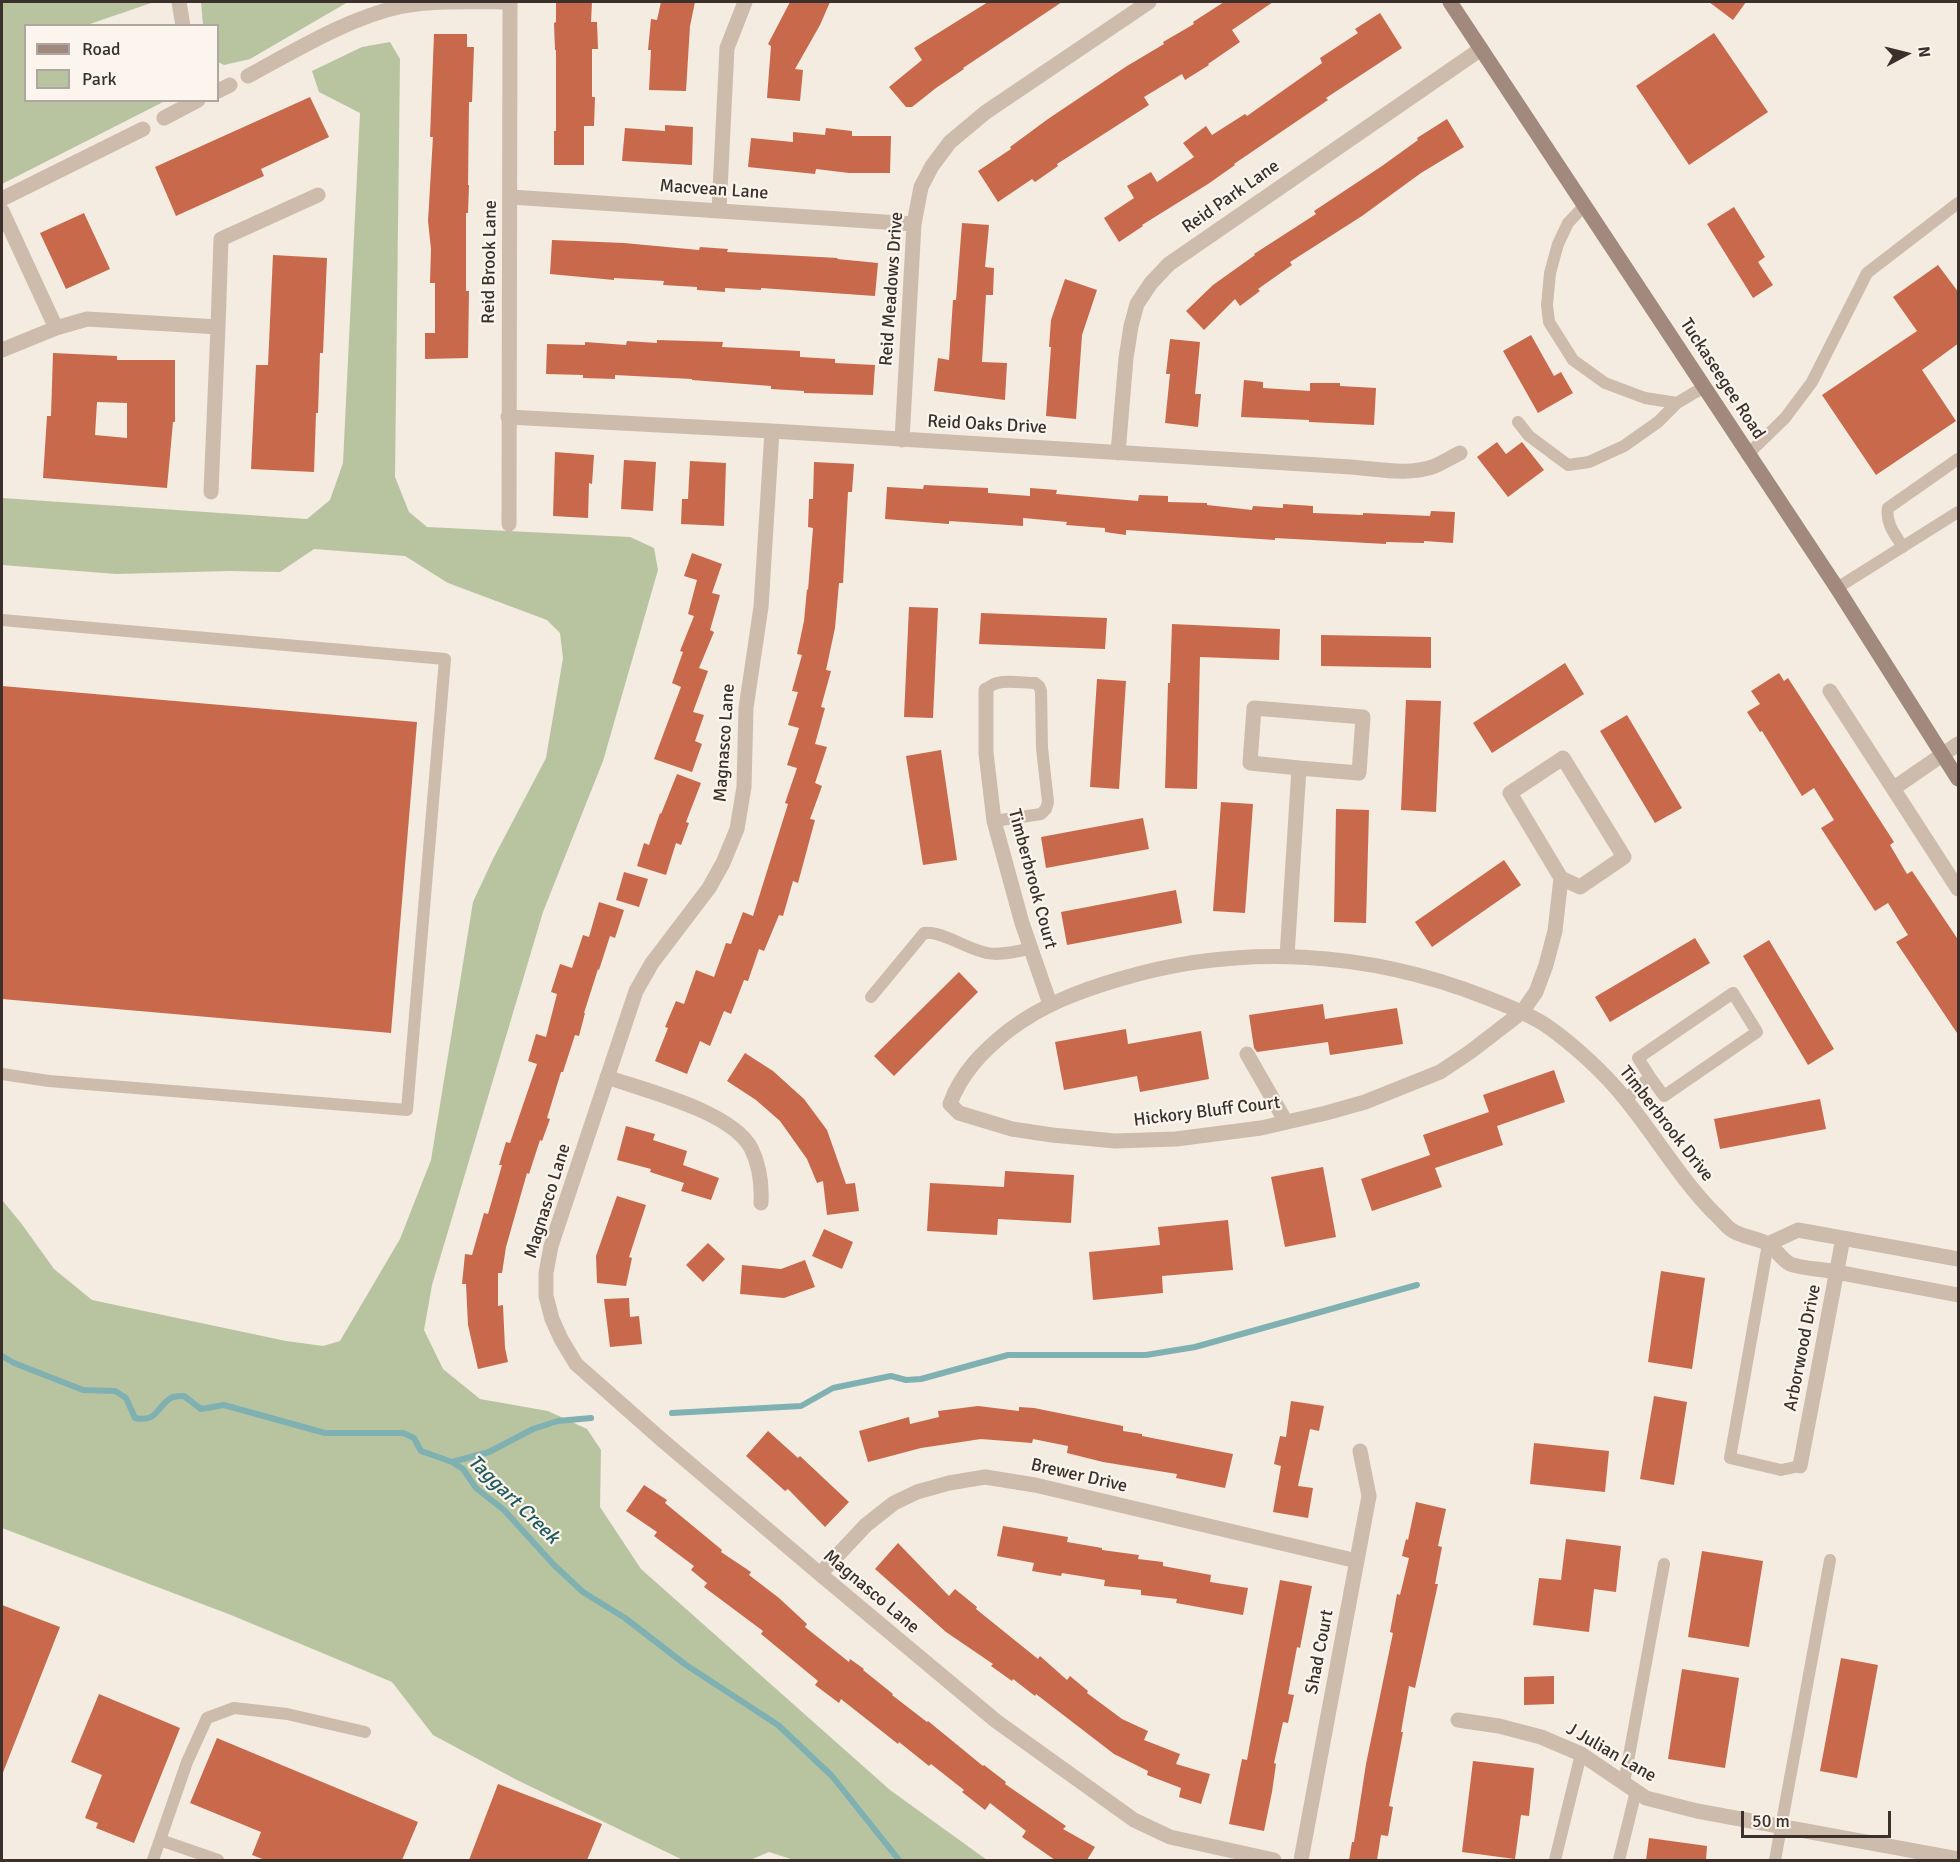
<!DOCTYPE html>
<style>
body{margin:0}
#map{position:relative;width:1960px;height:1862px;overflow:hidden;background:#f4ebe1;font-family:Signika,sans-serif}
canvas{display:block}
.frame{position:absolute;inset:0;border:3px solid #3b302b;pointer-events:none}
.legend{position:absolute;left:24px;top:24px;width:195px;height:78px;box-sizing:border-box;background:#fbf5ee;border:2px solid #aea6a0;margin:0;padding:8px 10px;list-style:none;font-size:18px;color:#3b302b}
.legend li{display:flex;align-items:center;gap:12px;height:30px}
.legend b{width:30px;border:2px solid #aea6a0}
.north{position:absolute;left:1876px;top:24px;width:60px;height:60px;-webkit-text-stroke:4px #fbf5ee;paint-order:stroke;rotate:83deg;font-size:16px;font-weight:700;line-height:24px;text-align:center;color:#3b302b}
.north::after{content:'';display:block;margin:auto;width:21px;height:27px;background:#3b302b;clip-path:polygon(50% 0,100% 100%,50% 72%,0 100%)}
.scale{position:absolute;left:1741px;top:1811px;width:150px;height:27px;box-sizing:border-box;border:3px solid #3b302b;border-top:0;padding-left:8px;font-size:18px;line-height:21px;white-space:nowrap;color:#3b302b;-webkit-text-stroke:4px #fbf5ee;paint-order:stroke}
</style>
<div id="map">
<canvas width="1960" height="1862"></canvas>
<div class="frame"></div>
<ul class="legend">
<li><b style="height:8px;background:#a18a7d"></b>Road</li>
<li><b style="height:16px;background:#b8c4a0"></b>Park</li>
</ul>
<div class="north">N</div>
<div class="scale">50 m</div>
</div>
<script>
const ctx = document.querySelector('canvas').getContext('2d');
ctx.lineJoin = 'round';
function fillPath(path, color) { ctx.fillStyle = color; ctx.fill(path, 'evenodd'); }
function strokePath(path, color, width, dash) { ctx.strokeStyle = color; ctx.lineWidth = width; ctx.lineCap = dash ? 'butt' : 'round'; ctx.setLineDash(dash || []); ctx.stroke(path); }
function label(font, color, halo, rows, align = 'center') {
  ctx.font = font + ' Signika,sans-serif'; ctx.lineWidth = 4.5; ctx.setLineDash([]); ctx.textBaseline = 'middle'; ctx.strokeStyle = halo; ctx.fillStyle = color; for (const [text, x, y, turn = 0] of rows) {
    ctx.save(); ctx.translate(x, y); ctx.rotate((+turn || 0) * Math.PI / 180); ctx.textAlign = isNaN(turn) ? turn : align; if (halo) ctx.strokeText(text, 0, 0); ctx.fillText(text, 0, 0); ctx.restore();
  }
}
fillPath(new Path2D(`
 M2 2H154L87 25 26 26V100L165 101 2 184Z
 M201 2H348L250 59 224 65 218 62V26L203 25Z
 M390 42 400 59 395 477 409 512 427 527 630 537 654 548 658 570 603 761 543 912 432 1285 424 1330 443 1369 480 1399 548 1411 587 1429 601 1450 600 1507 641 1569 890 1790 987 1860H794L769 1852 750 1860H683L517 1780 433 1735 392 1682 231 1615 2 1528V1200L21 1223 54 1269 92 1300 286 1341 323 1346 340 1341 400 1239 431 1160 473 902 493 859 546 758 563 658 560 633 547 620 448 583 405 556 314 549 280 572 230 571 116 574 2 565V498L307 519 330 500 343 463 360 113 319 92 312 71 362 47Z`), '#b8c4a0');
strokePath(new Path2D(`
 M2 1356 14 1363 83 1390 115 1391 126 1398 135 1418C159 1423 157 1404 173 1397 177 1396 180 1396 184 1396L201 1409 224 1405 325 1433H403L414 1438 421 1451 452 1462 463 1469 476 1488 504 1510 554 1565 583 1592 625 1618 686 1665 778 1725 832 1776 899 1860
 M672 1413 801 1406 833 1388 891 1376 906 1380 921 1379 1008 1355H1146L1195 1347 1417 1285
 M452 1462 489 1452 533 1429 558 1421 591 1418`), '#7fb0b2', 6);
fillPath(new Path2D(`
 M556 2H592L591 22H597L598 49H592V97H595L594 126H584V165H554V131H556V50H555L554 23 556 22Z
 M661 2H695L690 26 686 91 649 90 651 50H648L651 19 657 20Z
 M790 2H830L820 25 795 69 803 70 800 101 767 98 771 46 768 44Z
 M988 2H1062L963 68 964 69 936 88 912 107H906L889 87 922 60 914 48Z
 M1224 2H1273L1232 30 1240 42 1208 64 1209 65 1185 80 1182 74 1144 97 1149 105 1057 164 1058 166 1035 182 1032 179 998 202 978 171 1011 149 1010 147 1048 119 1127 66 1164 44 1163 42 1194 24 1193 22Z
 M1709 2H1746L1733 20Z
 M1380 13 1402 48 1326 98 1328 100 1234 164 1235 165 1208 184 1142 225 1143 226 1119 242 1104 218 1134 198 1127 186 1151 172 1157 182 1194 157 1183 143 1206 126 1212 135 1245 114 1247 116 1322 63 1320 58 1358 33 1355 29Z
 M1714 33 1768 112 1689 165 1636 86Z
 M434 34H467V47H474L472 102H469L468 185H469L468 213H466V291H469L468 358 425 359V333H435V283H430L431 249 428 221 433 137H430Z
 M310 97 329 137 261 169 264 176 176 216 155 167Z
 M1447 119 1464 147 1421 173 1362 216 1290 262 1292 265 1258 289 1260 291 1240 306 1235 299 1204 330 1186 311 1213 285 1255 255 1254 254 1316 214 1314 211 1382 166 1418 140 1417 138Z
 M665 125 693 127 692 165 622 161 625 128 665 131Z
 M826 128 852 131V136H891L890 173H849L816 169 815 174 748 167 751 138 793 142V132L825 135Z
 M1734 207 1765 257 1758 262 1773 285 1753 298 1707 224Z
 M84 213 110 269 66 289 40 233Z
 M962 223 989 225 985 267 994 268 993 295H986L982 362 1007 363 1005 400 934 391 938 358 949 360 953 300H956Z
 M552 240 624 243 699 250 700 247 728 249 727 252 838 258 837 259 878 263 875 296 761 288V290L725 288V292L697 290V287L663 285 664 281 614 278V280L550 274Z
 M273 255 327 258 323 353H320L318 413H316L314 472 251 469 256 365H268Z
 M1938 265 1959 293V343L1922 370 1956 421 1876 475 1822 395 1917 331 1893 297Z
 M1065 279 1097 290 1082 335 1076 419 1046 416 1051 347H1049L1051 320Z
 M1531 335 1554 376 1561 372 1573 393 1538 413 1503 351Z
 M1170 339 1200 342 1195 394H1201L1198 427 1165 423 1170 374H1166Z
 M657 340 723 342 722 347 800 351V357L835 359V363L875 365 873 395 804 393V391L771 389V386L692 380V379L615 375V379L583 378V375L546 374 547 344 585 345V342L626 345 627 341 657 343Z
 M53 353 117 356V360H175V422H173L167 488 43 478 47 416H51ZM97 402 127 403V438L95 435Z
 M1244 380 1263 382V388L1310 391V383H1340V386L1376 388 1374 425 1309 422V420L1241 417Z
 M1497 442 1506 454 1522 442 1544 470 1508 497 1477 457Z
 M555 452 594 455 592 484 589 483 588 518 553 516Z
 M624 460 656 462 653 511 621 509Z
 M690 461 726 463 724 526 681 524 682 499H688Z
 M814 462 854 464 852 492H848L843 583H839L835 628 826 670 831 671 821 707 825 708 815 744 827 747 815 783 822 786 810 819 815 820 798 883 793 881 783 916 779 915 764 951 759 949 748 981 744 980 731 1014 724 1011 710 1046 700 1041 687 1074 655 1061 668 1028 665 1027 676 1001 684 1004 696 970 714 977 726 943 731 944 743 912 753 916 788 804 785 803 797 768 787 765 799 728 788 725 798 692 792 691 802 655 797 654 804 621 807 589 808 590 813 528 808 527 809 499H813Z
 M924 485 988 488V493L1030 496V488L1057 490 1056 494 1138 501 1139 495 1168 496V502L1207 503V505L1252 510 1253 506 1283 508V504L1313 506V513L1363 515V513L1430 516 1431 511 1455 512 1453 543 1424 541V543L1386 542V544L1275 538V540L1126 530V535L1105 532V528L1066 525 1067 522 1023 518V526L949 521V524L885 519 887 487 923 489Z
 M692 553 722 564 712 593 720 595 710 630 714 632 699 668 708 671 693 712 704 715 695 741 702 744 692 772 654 759 681 687 672 683 683 652 680 651 694 616 688 614 697 580 684 576Z
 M909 607 938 608 933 718 904 717Z
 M981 613 1107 618 1105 649 979 644Z
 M1172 624 1280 629 1279 660 1200 657 1197 789 1165 788 1168 683H1170Z
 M1321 635 1431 637V668L1321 666Z
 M1565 663 1584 694 1492 753 1473 723Z
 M1779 673 1784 681 1788 678 1894 842 1890 845 1907 874 1912 871 1959 941V1036L1896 942 1908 935 1888 903 1875 911 1821 828 1834 820 1814 788 1802 796 1762 731 1760 732 1747 712 1760 704 1751 691Z
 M1097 679 1126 681 1119 789 1090 787Z
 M2 686 417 722 391 1033 2 999Z
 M1406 700 1441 701 1436 812 1401 810Z
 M1627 715 1682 808 1655 823 1600 731Z
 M941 750 957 860 923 865 906 756Z
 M677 774 701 783 686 822 689 823 681 845 676 843 666 875 637 866 644 843 649 845 660 813 661 814Z
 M1221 802 1253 804 1245 913 1213 911Z
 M1336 809 1369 810 1366 923 1334 922Z
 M1143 818 1149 849 1046 868 1041 837Z
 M1504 860 1521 885 1432 947 1415 922Z
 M624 872 648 879 639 907 616 900Z
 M1176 890 1182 923 1067 945 1061 912Z
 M599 902 624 910 615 938 610 936 599 970 598 969 584 1013H585L579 1036 575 1035 563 1072H561L547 1118 550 1119 542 1141 540 1140 529 1174 527 1173 506 1247 502 1273H498V1306L503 1305 505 1348 508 1362 478 1369 468 1325 466 1284H462L465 1254 472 1255 484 1213 488 1214 502 1165H499L506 1142 510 1143 537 1064 528 1061 536 1034 546 1037 557 994 551 992 560 964 572 968 583 935 589 937Z
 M1695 938 1710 963 1610 1022 1595 997Z
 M1769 940 1834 1049 1808 1065 1743 956Z
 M959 972 978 992 894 1076 874 1056Z
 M1323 1004 1325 1019 1397 1008 1403 1044 1330 1055 1328 1042 1257 1052 1254 1048 1249 1015Z
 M1126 1029 1128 1044 1201 1031 1209 1079 1140 1092 1137 1076 1064 1090 1055 1042Z
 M745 1053 773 1071 804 1099 827 1130 846 1184 855 1183 859 1211 827 1215 823 1181 817 1183 807 1159 780 1121 756 1100 727 1081Z
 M1554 1070 1565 1102 1497 1126 1503 1145 1435 1168 1442 1187 1372 1211 1361 1179 1430 1155 1423 1135 1489 1112 1483 1095Z
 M1820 1099 1826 1129 1720 1149 1714 1119Z
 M626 1126 655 1134 653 1140 687 1151 683 1165 719 1178 711 1200 681 1191 684 1183 650 1172 651 1169 617 1160Z
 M1323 1167 1336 1237 1285 1247 1271 1177Z
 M1005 1171 1074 1175 1071 1223 998 1219 997 1235 927 1231 930 1183 1004 1187Z
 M617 1196 646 1205 629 1257 632 1258 626 1286 597 1283 596 1256Z
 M1228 1220 1233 1270 1162 1276 1163 1293 1093 1300 1089 1252 1160 1245 1158 1227Z
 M824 1229 853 1242 842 1269 812 1256Z
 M708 1243 725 1259 703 1282 686 1265Z
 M805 1260 815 1287 784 1298 740 1294 742 1265 781 1269Z
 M1661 1271 1705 1278 1692 1369 1648 1362Z
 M629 1298 630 1317 639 1316 642 1344 610 1347 604 1299Z
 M1654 1396 1687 1402 1674 1485 1640 1479Z
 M1291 1401 1324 1406 1319 1431 1310 1429 1298 1486 1313 1488 1308 1518 1273 1512 1281 1466 1274 1464 1280 1436 1286 1437Z
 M978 1406 1019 1411V1407L1034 1408 1123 1426V1431L1142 1434V1436L1233 1454 1225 1488 1176 1478 1177 1474 1103 1462 1067 1453 1068 1446 1033 1439 1032 1443 981 1439 921 1448 868 1462 859 1431 909 1417 910 1424 939 1417 938 1411Z
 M768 1431 798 1458 800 1456 849 1502 825 1527 788 1489 785 1491 746 1456Z
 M1534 1443 1609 1451 1605 1492 1530 1484Z
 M644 1485 667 1500 665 1503 722 1550 721 1552 751 1572 749 1575 779 1598 807 1624 805 1627 849 1662 850 1659 864 1669 863 1670 893 1694 892 1695 927 1722 928 1721 983 1766 984 1765 1006 1782 1005 1784 1066 1826 1063 1829 1095 1847 1087 1860H1055L1022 1837 1026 1831 990 1803 985 1810 962 1792 964 1790 931 1764 929 1766 899 1742 898 1744 841 1699 839 1703 815 1685 818 1681 761 1634 763 1631 704 1587 707 1583 691 1570 694 1566 654 1536 657 1532 626 1511Z
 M1416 1502 1446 1509 1438 1546 1442 1547 1435 1584H1438L1415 1688 1409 1686 1401 1732H1403L1389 1806 1393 1807 1388 1836 1381 1835 1377 1860H1349L1352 1842H1354L1366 1764 1393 1633 1390 1632 1397 1594 1400 1595 1409 1558 1402 1556 1406 1539 1408 1540Z
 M1003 1526 1068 1537 1067 1542 1102 1548V1550L1139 1555 1138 1559 1163 1562V1566L1211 1575 1210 1582 1248 1588 1243 1615 1176 1603 1177 1599 1141 1595V1590L1104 1586 1105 1580 1062 1573 1061 1576 1032 1571 1034 1563 997 1556Z
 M1566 1539 1621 1546 1616 1592 1594 1589 1589 1632 1533 1625 1539 1578 1561 1580Z
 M898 1543 949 1596 955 1589 977 1607 976 1609 1038 1659 1040 1656 1067 1680 1070 1676 1088 1691 1087 1693 1122 1719 1148 1731 1144 1740 1180 1754 1176 1764 1210 1774 1201 1804 1179 1797 1181 1788 1147 1775 1148 1771 1114 1754 1036 1694 1035 1696 1013 1679 1012 1681 991 1666 993 1664 946 1632 875 1569Z
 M1702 1551 1763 1561 1749 1647 1688 1637Z
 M1280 1580 1312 1586 1300 1648 1297 1647 1288 1694 1294 1695 1288 1723 1283 1722 1274 1763 1276 1764 1272 1792 1264 1831 1229 1824 1242 1759 1247 1760Z
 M2 1605 60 1627 2 1775Z
 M1841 1658 1878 1665 1857 1778 1820 1771Z
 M1682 1669 1739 1678 1725 1768 1668 1759Z
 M1554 1676V1704L1524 1705V1677Z
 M99 1694 180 1728 134 1843 96 1828 98 1823 85 1818 102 1775 71 1762Z
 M217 1738 418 1822 402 1860H265L252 1855 261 1832 190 1803Z
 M1473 1761 1534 1768 1529 1816 1521 1815 1515 1859 1462 1852Z
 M498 1784 602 1824 587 1860H469Z
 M1649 1838 1707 1846 1706 1860H1646Z`), '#c8694b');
strokePath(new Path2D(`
 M1585 205 1568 223 1558 244 1550 273 1547 305 1549 322 1573 360 1605 383 1645 398 1677 403
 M1518 422 1529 436 1568 465 1589 462 1624 446 1658 422 1677 403 1704 387
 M1747 455 1785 418 1812 382 1867 273 1958 203
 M1903 547C1896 536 1885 523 1888 508L1958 459
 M1837 588 1958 512
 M2 620 445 659 407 1110 49 1081 2 1074
 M986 690C996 677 1020 683 1035 683L1039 686 1041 691 1042 748 1048 802 1046 809 1041 814 994 821
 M871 997 924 933C943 931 966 949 987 953 1001 956 1016 951 1030 949
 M1626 1099 1650 1077 1638 1058 1733 993 1757 1032 1664 1096 1650 1077
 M1768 1244 1730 1458 1781 1470 1800 1466
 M1624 1783 1664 1564
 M160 1840 218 1860
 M153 1860 187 1762 207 1718 234 1708 287 1714 365 1732
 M1555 1860 1581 1754
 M1619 1860 1636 1791
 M1775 1860 1830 1560`), '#cdbbac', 12);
strokePath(new Path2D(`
 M179 2 183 26
 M248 76C296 50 350 17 403 6 438 0 475 2 510 2
 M218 91 230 85
 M164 118 198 100
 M511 197 914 224
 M2 199 143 129
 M719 210 727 48 745 2
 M2 211 56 328
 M2 350 56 328 87 319 218 327 221 239 318 195
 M508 417 772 431 1351 467C1378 469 1409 476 1435 466 1444 462 1452 457 1460 453
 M772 431 761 607 746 708 744 787 737 829 723 863 709 888 652 963 636 991 551 1246 546 1273V1296L552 1319 561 1339 576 1364 662 1440 820 1574 996 1721 1134 1820 1170 1837 1274 1860
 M902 440 914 224 921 187 932 166 950 142 986 112 1149 2
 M1118 453 1126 358 1131 326 1137 304 1151 283 1169 264 1481 49
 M211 492 218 327
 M509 524 510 2
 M986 690V753L994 821 1022 923 1050 1004
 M1830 691 1958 889
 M1894 788 1958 744
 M1561 878 1580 887 1624 857 1563 758 1510 793 1561 878 1555 931 1546 965 1536 992 1522 1012 1470 1052 1440 1072 1365 1102 1326 1113 1261 1128 1176 1139 1115 1141 1052 1135 1012 1129 959 1113 950 1104C961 1073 983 1051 1008 1031 1042 1005 1079 991 1120 979 1240 943 1368 951 1485 997 1505 1005 1525 1012 1544 1024 1572 1043 1605 1073 1626 1100 1656 1137 1680 1178 1713 1212 1719 1217 1724 1224 1730 1229 1742 1238 1756 1237 1768 1244 1776 1249 1781 1259 1790 1264 1799 1268 1820 1269 1831 1271 1873 1279 1916 1287 1958 1295
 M1287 956 1299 768 1250 763 1254 708 1363 717 1359 773 1299 768
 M1247 1054 1286 1122
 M607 1077C646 1091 731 1111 751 1148 760 1166 762 1184 761 1203
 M1768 1244 1798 1230 1958 1259
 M1800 1466 1843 1238
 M820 1574 866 1525 894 1503 917 1492 949 1483 985 1477 1035 1485 1357 1561
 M1458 1720 1499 1726 1541 1737 1581 1754 1646 1798 1697 1811 1958 1859
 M1301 1860 1369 1496 1360 1451`), '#cdbbac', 15);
strokePath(new Path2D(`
 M1450 2 1837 588 1958 779`), '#a18a7d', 15);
label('18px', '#3b302b', '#fbf5ee', [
 ["Macvean Lane",714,190,4],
 ["Reid Park Lane",1231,197,-35],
 ["Reid Brook Lane",490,262,-89],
 ["Reid Meadows Drive",892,289,-86],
 ["Tuckaseegee Road",1722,379,57],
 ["Reid Oaks Drive",987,425,3],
 ["Magnasco Lane",725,743,-86],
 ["Timberbrook Court",1032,879,75],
 ["Hickory Bluff Court",1207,1112,-7],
 ["Timberbrook Drive",1666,1124,52],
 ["Magnasco Lane",548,1201,-73],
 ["Arborwood Drive",1803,1348,-79],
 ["Brewer Drive",1079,1476,13],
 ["Magnasco Lane",871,1592,40],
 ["Shad Court",1320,1652,-79],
 ["J Julian Lane",1611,1753,30]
]);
label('italic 20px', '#1f5a5e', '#fbf5ee', [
 ["Taggart Creek",513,1500,44]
]);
</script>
